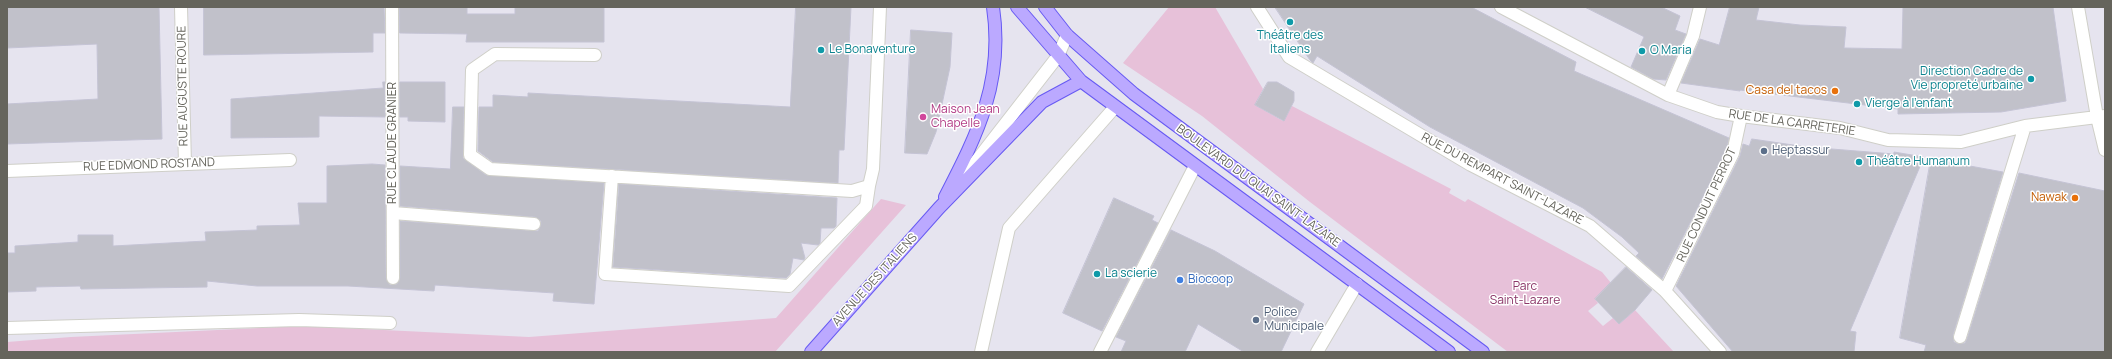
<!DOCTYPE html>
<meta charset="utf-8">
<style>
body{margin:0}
#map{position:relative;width:2112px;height:359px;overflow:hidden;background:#e6e4ef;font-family:Manrope,sans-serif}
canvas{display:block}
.frame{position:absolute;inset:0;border:8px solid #65645c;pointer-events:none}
</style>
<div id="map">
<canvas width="2112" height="359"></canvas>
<div class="frame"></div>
</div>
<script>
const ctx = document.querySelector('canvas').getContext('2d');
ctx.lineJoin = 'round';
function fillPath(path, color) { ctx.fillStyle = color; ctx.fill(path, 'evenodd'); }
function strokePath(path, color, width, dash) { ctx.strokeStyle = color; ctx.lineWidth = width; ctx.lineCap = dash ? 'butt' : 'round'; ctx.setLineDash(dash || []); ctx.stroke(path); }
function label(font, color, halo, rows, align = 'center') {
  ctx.font = font + ' Manrope,sans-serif'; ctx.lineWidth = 3; ctx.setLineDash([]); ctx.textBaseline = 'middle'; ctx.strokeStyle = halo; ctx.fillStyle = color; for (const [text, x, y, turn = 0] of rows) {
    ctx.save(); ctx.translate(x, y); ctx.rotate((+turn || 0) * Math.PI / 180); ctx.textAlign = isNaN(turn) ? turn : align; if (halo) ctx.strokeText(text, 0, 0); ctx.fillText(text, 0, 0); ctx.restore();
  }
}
fillPath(new Path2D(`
 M1169 7H1215L1263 89 1255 105 1283 121 1292 106 1451 189 1449 193 1465 202 1468 199 1602 272 1611 283 1595 299 1598 303 1588 311 1603 326 1613 318 1619 324 1635 310 1674 352H1508L1310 202 1202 116 1123 63Z
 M881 199 906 205 775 352H7V342L71 337 301 326 529 337 776 318Z`), '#e7c1d9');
const building = new Path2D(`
 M7 7H159L162 139 7 144V104L98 99 97 44 7 48Z
 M204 7H384L385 33H373V52L204 55Z
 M400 7H467V14H515V7H604V42H466L467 34 400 33Z
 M796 7H851L844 150H839L838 183 493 162 478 151 479 107H493V95L528 97V93L790 107Z
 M1275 7H1471L1576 62 1574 71 1729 138 1726 151 1662 279 1636 256 1639 253 1622 237 1583 208 1430 127 1317 56 1313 63 1310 60Z
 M1585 7H1661L1680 16 1675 30 1686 34 1666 80 1653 79 1631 67 1644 37Z
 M1730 7H1759L1756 20 1800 25 1846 27 1844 48 1902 49 1903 7H2053L2066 101 2001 112 1898 114V109L1740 90V91L1681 83 1700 39 1719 45Z
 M911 30 952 33 950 67 936 132 927 154 905 153Z
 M383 82H385V117L319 116V137L231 138V99L383 88Z
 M400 82H445V122L408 121V117H400Z
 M1268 82H1277L1294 92V101L1284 121 1255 105Z
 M453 107H464L463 158 486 175 604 183 594 304 553 301 554 293 435 285 434 291 348 286H257L207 281V287L81 289 80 286 36 287V291L7 292V253H15V246L78 242V235H113V246L206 241 205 232 257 230V226L300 225 298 203H327V166L372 164 385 165 386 278 390 285 397 284 400 278V221L538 231 541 225V221L535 217 400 206V166L450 169Z
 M1752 139 1807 147 1894 154V152L1924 157 1850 331 1856 332 1854 352H1733L1676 286 1740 156 1743 144 1749 146Z
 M1931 159 2003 172 1953 335 1954 342 1958 344 1965 343 1967 339 2019 173 2105 191V352H1924L1926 345 1900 338Z
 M619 184 837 198 836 226 834 228H821L820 243 818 245 801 243 805 258 804 260 793 258 790 274 786 278 613 267Z
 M1114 198 1154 216 1152 220 1158 223 1102 331 1063 313Z
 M1171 230 1215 251 1304 304 1281 352H1244L1198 324 1185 352H1121L1126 341 1116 337Z
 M1626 267 1652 290 1635 310 1619 324 1595 299Z`);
fillPath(building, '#c1c1ca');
strokePath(building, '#c4c3d4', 1);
const minor = new Path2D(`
 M181 7 185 164
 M392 7 393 278
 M1257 7 1289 57 1471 165 1590 226 1665 291 1720 352
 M1501 7 1668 95 1717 112 1741 116 1840 128 1888 140 1961 142 2025 126 2105 116
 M2078 7 2097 117 2105 150
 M595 55 495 54 472 70 470 155 490 169 852 191 869 186 873 169 880 7
 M1668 95 1693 36 1700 7
 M7 171 290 160
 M967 173 1058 56 1067 35
 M612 176 605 274 789 286 866 206 869 186
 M393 213 534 224
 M1665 291 1733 153 1741 116
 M7 328 299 320 390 323
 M1960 337 2025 126
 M981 352 1009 228 1115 107
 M1100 352 1195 166
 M1317 352 1357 284`);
const major = new Path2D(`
 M1017 7 1081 81 1449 352
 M1045 7 1067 35 1134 94 1483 352
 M945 197C978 133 1004 81 993 7
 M811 352 939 208 1042 102 1081 81`);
strokePath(minor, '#cfcfc8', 14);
strokePath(major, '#675af3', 14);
strokePath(minor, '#fff', 12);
strokePath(major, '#bba9ff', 12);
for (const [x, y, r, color] of [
 [1290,22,4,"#0f9aa8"],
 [821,50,4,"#0f9aa8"],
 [1642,51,4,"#0f9aa8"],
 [2031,79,4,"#0f9aa8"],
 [1835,91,4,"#e8710a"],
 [1857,104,4,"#0f9aa8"],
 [923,117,4,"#d1479c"],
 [1764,151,4,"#5c6f8a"],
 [1859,162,4,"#0f9aa8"],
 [2075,198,4,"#e8710a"],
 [1097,274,4,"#0f9aa8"],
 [1180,280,4,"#3f7fe0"],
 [1256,320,4,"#5c6f8a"]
]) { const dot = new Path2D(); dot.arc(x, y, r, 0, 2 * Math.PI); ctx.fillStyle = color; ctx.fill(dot); strokePath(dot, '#fff', 1.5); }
label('12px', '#0d838f', '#fff', [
 ["Théâtre des",1290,36,"center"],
 ["Italiens",1290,50,"center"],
 ["Le Bonaventure",829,50],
 ["O Maria",1650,51],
 ["Direction Cadre de",2023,72,"right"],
 ["Vie propreté urbaine",2023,86,"right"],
 ["Vierge à l'enfant",1865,104],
 ["Théâtre Humanum",1867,162],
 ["La scierie",1105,274]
], 'left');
label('12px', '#65645c', '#fff', [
 ["RUE AUGUSTE ROURE",183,86,-91],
 ["RUE DE LA CARRETERIE",1792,123,8],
 ["RUE CLAUDE GRANIER",393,143,-90],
 ["RUE EDMOND ROSTAND",149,165,-2],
 ["RUE DU REMPART SAINT-LAZARE",1502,179,28],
 ["BOULEVARD DU QUAI SAINT-LAZARE",1258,186,36],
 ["RUE CONDUIT PERROT",1707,205,-65],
 ["AVENUE DES ITALIENS",875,280,-48]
]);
label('12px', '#c56008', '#fff', [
 ["Casa del tacos",1827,91],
 ["Nawak",2067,198]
], 'right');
label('12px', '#b23c85', '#fff', [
 ["Maison Jean",931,110],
 ["Chapelle",931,124]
], 'left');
label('12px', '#4e5e75', '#fff', [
 ["Heptassur",1772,151],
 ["Police",1264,313],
 ["Municipale",1264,327]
], 'left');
label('12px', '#366cbe', '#fff', [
 ["Biocoop",1188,280]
], 'left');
label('12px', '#8b3668', '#fff', [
 ["Parc",1525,287],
 ["Saint-Lazare",1525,301]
]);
</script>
